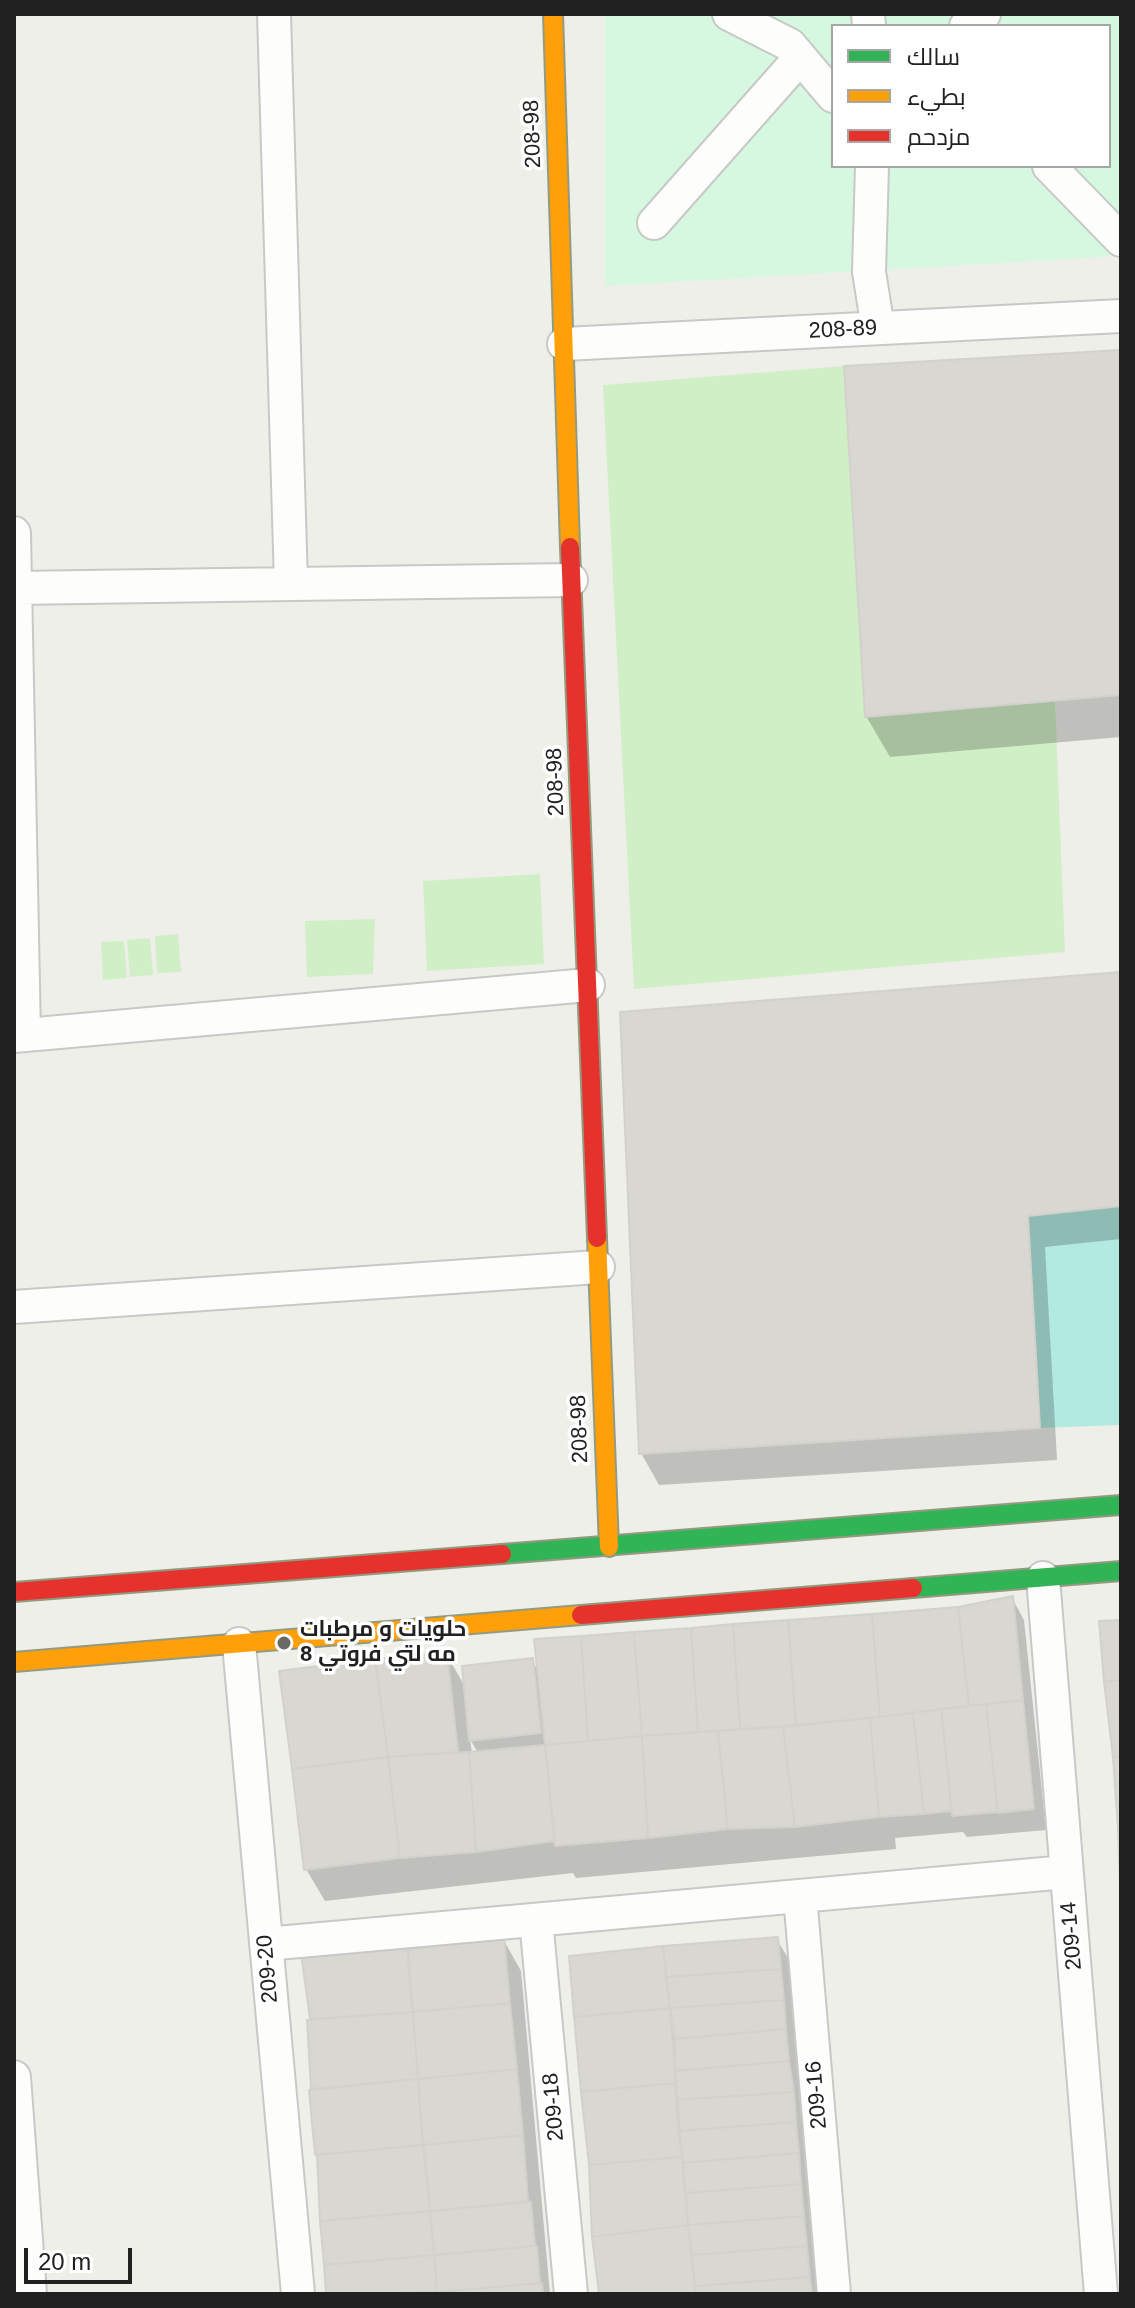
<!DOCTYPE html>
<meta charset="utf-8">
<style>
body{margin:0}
#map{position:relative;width:1135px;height:2308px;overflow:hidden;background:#efefea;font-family:Helvetica,Cairo,sans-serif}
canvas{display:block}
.frame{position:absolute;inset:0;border:16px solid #212121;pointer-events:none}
.legend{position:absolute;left:831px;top:24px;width:280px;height:144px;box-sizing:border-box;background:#fff;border:2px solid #a6a6a6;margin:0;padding:10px 14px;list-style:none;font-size:24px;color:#212121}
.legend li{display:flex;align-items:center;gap:16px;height:40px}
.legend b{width:40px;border:2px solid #a6a6a6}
.scale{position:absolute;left:24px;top:2248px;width:108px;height:36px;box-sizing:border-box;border:4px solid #212121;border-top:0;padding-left:10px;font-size:24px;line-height:28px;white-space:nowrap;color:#212121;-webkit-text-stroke:6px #fff;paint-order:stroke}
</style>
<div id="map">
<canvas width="1135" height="2308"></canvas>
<div class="frame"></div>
<ul class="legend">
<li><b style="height:10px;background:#30b455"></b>سالك</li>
<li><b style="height:10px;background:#ff9f0a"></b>بطيء</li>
<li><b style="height:10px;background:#e5322d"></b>مزدحم</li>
</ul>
<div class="scale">20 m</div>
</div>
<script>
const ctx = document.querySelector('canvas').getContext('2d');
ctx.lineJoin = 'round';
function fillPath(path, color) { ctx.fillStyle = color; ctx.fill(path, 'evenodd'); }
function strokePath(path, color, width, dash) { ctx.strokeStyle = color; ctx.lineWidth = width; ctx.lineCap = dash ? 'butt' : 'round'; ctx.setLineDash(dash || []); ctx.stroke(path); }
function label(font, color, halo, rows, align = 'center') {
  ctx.font = font + ' Helvetica,Cairo,sans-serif'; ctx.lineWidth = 7; ctx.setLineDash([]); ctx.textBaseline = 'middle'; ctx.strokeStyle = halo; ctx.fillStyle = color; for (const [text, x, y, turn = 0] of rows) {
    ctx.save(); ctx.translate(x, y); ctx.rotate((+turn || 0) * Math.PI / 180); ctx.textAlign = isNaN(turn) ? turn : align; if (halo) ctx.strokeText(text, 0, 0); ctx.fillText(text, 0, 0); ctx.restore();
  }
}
fillPath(new Path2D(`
 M844 366 865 717 1055 701 1065 952 634 989 603 385Z
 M540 874 544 964 427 971 423 881Z
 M375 919 373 974 307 977 305 921Z
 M178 934 181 972 157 973 155 936Z
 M150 938 153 975 130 977 127 940Z
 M124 941 127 978 103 980 101 942Z`), '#d1efc7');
fillPath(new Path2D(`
 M605 14H1121V256L605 286ZM833 26H1109V166H833Z`), '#d6f7e0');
fillPath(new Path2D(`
 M1121 1206V1425L1040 1428 1028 1216Z`), '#b2eae2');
fillPath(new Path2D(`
 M1121 352V737L890 757 866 716Z
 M1121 974V1239L1045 1247 1057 1460 659 1485 641 1453Z
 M1012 1598 1024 1620 1046 1830 967 1837 963 1832 895 1838 896 1849 576 1878 573 1873 325 1901 306 1869 446 1654 466 1688 532 1660 540 1675 959 1609ZM803 1722 804 1725 763 1731 762 1725ZM470 1739 478 1753H472Z
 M503 1939 521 1971 550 2294H328L312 2092H314L309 2022H312L304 1954Z
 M777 1940 790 1961 820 2294H600L571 1958Z`), '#0003');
const building = new Path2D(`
 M1121 350V695L865 717 844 366Z
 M1121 972V1206L1028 1216 1040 1428 639 1454 620 1012Z
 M1013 1596 1023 1700 969 1706 958 1607Z
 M958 1607 969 1706 880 1717 872 1614Z
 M872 1614 880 1717 796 1725 788 1620Z
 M788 1620 796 1725 740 1729 733 1624Z
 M1121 1620V1680L1104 1682 1099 1621Z
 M733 1624 740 1729 698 1732 691 1628Z
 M691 1628 698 1732 642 1736 634 1632Z
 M634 1632 642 1736 588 1741 581 1636Z
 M581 1636 588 1741 545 1745 534 1639Z
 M447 1652 458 1752 388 1757 375 1659Z
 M533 1658 541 1733 469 1741 462 1666Z
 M375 1659 388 1757 292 1769 279 1671Z
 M1121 1680V1756L1113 1757 1104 1682Z
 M1023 1700 1034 1809 998 1813 986 1704Z
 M986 1704 998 1812 952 1816 941 1709Z
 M941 1709 952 1811 924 1814 913 1713Z
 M913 1713 924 1814 879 1817 870 1718Z
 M870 1718 879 1817 795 1827 783 1727Z
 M783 1727 795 1827 728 1829 718 1731Z
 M718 1731 728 1829 648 1838 642 1736Z
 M642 1736 648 1838 555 1846 545 1745Z
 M545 1745 555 1841 476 1852 469 1752Z
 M469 1752 476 1852 400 1858 388 1757Z
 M1121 1756V1829H1118L1113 1757Z
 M388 1757 400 1858 304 1870 292 1769Z
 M1118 1829H1121V1908Z
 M504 1937 510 2003 413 2012 408 1946Z
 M778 1937 781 1969 666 1977 663 1946Z
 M407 1946 412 2012 310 2019 301 1953Z
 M663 1946 670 2008 574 2017 569 1956Z
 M781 1969 784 2000 670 2008 666 1977Z
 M784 2000 786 2029 675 2039 670 2008Z
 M510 2003 517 2069 418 2079 413 2012Z
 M670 2008 676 2083 581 2092 574 2017Z
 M413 2012 418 2079 311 2089 307 2020Z
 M786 2029 789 2061 675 2071V2039Z
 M789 2061 794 2092 676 2100 675 2071Z
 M517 2069 523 2135 423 2145 418 2079Z
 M418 2079 423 2145 315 2155 309 2090Z
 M676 2083 682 2157 589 2165 581 2092Z
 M794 2092 796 2122 678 2131 676 2100Z
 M796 2122 799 2153 683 2163 678 2131Z
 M523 2135 528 2201 430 2211 423 2145Z
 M424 2145 430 2211 320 2221 317 2155Z
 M799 2153 801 2184 686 2193 683 2163Z
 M682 2157 688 2225 592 2237 589 2165Z
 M801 2184 804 2216 688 2225 686 2193Z
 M531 2202 535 2246 434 2255 430 2211Z
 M430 2211 434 2255 324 2265 320 2221Z
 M804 2216 807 2246 692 2255 688 2225Z
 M688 2225 696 2294H599L592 2237Z
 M535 2246H537L540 2283 437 2292 434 2255Z
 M807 2246 810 2277 695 2286 692 2255Z
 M434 2255 437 2292 326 2294 324 2265Z
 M810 2277 812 2294H696L695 2286Z
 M542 2283 543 2294H437V2292Z`);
fillPath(building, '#d8d7d2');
strokePath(building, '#d3d1cb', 2);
const street = new Path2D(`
 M274 14 291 584
 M729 14 790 45 833 96
 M868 14 869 26
 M966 26 984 14
 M872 166 869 272 878 328
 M1049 166 1121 240
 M654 223 799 59
 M564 344 1121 316
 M14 533 24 1035
 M15 588 571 580
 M14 1036 588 985
 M14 1307 598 1267
 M1043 1578 1101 2294
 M239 1644 298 2294
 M800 1896 834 2294
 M536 1920 571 2294
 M266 1944 1066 1872
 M14 2077 30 2294`);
const fast = new Path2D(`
 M502 1554 1121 1505
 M913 1588 1121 1571`);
const slow = new Path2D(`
 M553 14 570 547
 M597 1238 609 1547
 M14 1662 581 1615`);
const jam = new Path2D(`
 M570 547 597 1238
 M14 1592 502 1554
 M581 1615 913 1588`);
strokePath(street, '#c8c8c6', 36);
strokePath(fast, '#929b80', 22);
strokePath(slow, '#929b80', 22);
strokePath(jam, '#929b80', 22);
strokePath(street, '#fdfdfc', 32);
strokePath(fast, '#30b455', 18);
strokePath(slow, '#ff9f0a', 18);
strokePath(jam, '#e5322d', 18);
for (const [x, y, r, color] of [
 [284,1643,8,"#696967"]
]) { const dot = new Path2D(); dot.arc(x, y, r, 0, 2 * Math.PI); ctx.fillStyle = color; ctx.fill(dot); strokePath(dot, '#fff', 3); }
label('22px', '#212121', '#fff', [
 ["208-98",533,134,-92],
 ["208-89",843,330,-3],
 ["208-98",556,782,-92],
 ["208-98",580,1429,-92],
 ["209-14",1072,1936,-95],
 ["209-20",268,1969,-95],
 ["209-16",817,2095,-95],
 ["209-18",554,2107,-95]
]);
label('bold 22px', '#212121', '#fff', [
 ["حلويات و مرطبات",300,1630],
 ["مه لتي فروتي 8",300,1655]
], 'left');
</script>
